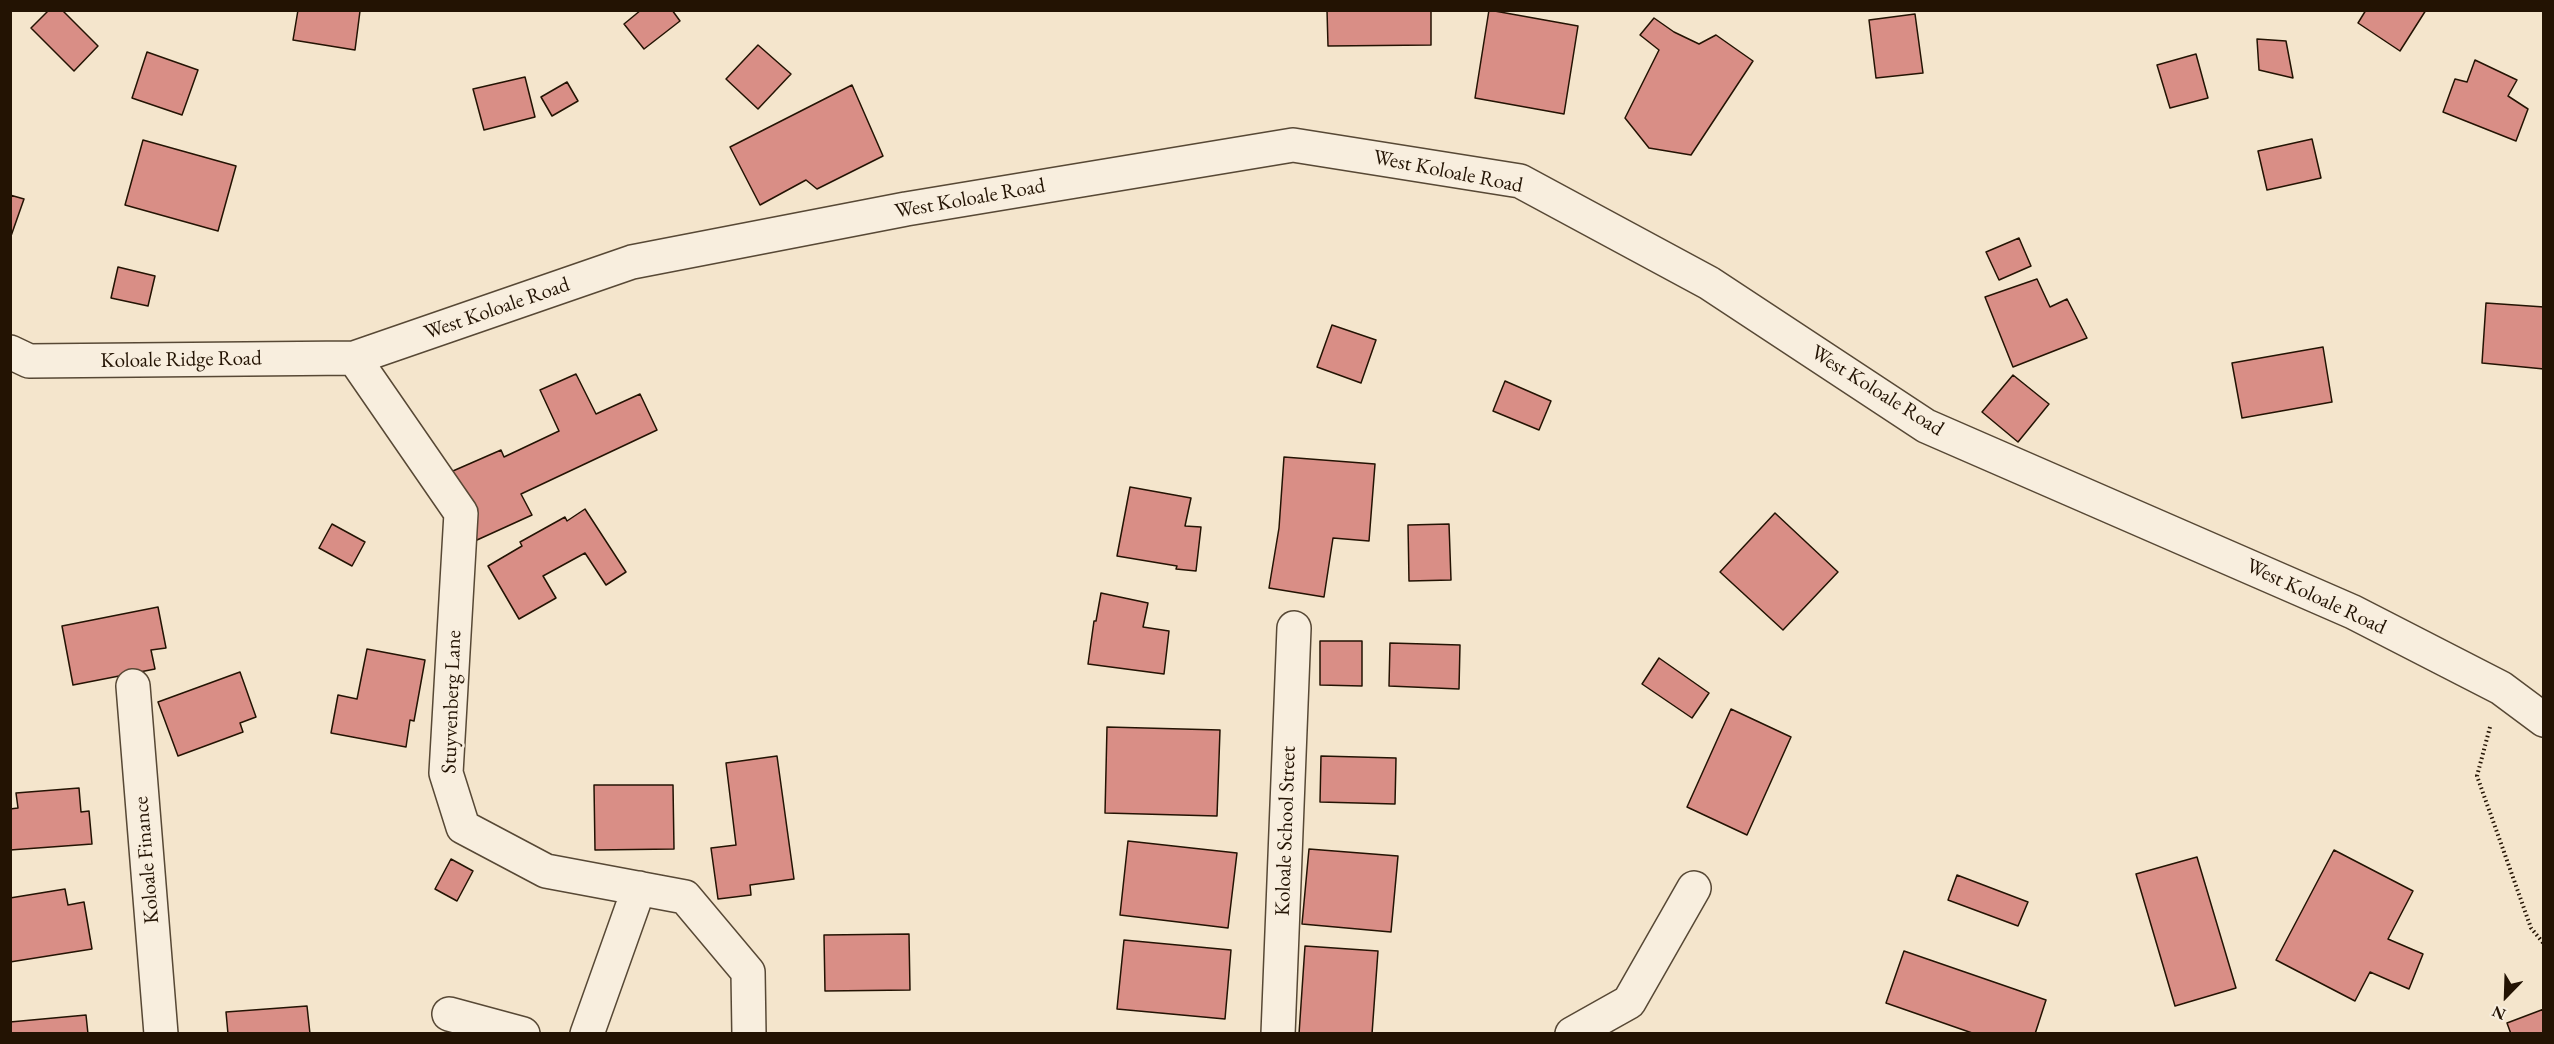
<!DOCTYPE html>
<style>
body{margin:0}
#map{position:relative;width:2554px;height:1044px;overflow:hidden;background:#f4e5cc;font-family:"EB Garamond",serif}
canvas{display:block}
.frame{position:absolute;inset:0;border:12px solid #231303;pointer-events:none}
.north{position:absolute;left:2476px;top:966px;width:60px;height:60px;-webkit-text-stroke:4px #f8eede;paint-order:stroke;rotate:203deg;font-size:16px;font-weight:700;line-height:24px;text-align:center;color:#231303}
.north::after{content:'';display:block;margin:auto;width:21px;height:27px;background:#231303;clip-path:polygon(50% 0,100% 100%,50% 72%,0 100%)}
</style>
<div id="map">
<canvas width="2554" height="1044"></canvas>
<div class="frame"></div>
<div class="north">N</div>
</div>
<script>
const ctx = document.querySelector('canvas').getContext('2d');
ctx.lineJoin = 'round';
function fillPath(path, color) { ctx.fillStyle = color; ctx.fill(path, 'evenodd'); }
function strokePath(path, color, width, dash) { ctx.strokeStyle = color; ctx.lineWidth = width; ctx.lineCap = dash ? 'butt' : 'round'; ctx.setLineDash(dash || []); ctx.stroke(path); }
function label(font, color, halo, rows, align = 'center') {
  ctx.font = font + ' "EB Garamond",serif'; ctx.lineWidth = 5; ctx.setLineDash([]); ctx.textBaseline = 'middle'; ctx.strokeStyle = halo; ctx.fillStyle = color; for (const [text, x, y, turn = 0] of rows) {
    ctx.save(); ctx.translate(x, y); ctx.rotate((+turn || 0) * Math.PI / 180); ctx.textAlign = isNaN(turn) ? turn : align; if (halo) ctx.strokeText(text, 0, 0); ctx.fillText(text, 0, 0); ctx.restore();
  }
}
const building = new Path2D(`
 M49 10H62L98 46 74 71 31 28Z
 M298 10 360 11 355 50 293 40Z
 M641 10H672L680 21 644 49 624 24Z
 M1327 10H1431V45L1328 46Z
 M1489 10 1578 26 1564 114 1475 98Z
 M2366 10H2426L2400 51 2358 23Z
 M1915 14 1923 73 1876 78 1869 20Z
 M1654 18 1674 32 1699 44 1716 35 1753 61 1691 155 1649 148 1625 118 1659 50 1640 35Z
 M2257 39 2286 41 2293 78 2259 70Z
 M758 45 791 74 758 109 726 79Z
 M147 52 198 70 182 115 132 98Z
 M2196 54 2208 98 2170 108 2157 65Z
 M2475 60 2517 80 2508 96 2528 109 2516 141 2443 112 2455 79 2467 82Z
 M525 77 535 117 484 130 473 89Z
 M567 82 578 101 552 116 541 97Z
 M852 85 883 156 817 189 806 180 760 205 730 147Z
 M2312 139 2321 178 2267 190 2258 151Z
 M143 140 236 166 218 231 125 205Z
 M10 195 24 199 11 236H10Z
 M2019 238 2031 266 1999 280 1986 252Z
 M118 267 155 276 148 306 111 298Z
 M2037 279 2050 307 2067 299 2087 338 2013 367 1985 297Z
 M2486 303 2544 307V369L2482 363Z
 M1332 325 1376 340 1361 383 1317 367Z
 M2323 347 2332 402 2242 418 2232 363Z
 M576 374 596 414 640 394 657 430 521 494 532 515 477 540 446 474 501 450 504 457 559 431 540 390Z
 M2013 375 2049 404 2018 442 1982 412Z
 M1505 381 1551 401 1539 430 1493 411Z
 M1284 457 1375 464 1369 541 1333 538 1324 597 1269 588 1279 528Z
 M1130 487 1191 498 1185 526 1201 527 1196 571 1176 569 1177 566 1117 556Z
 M585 509 626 572 606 585 585 553 543 576 556 598 519 619 488 566 522 546 520 542 565 517 567 521Z
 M1775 513 1838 572 1783 630 1720 572Z
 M332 524 365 542 352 566 319 548Z
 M1449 524 1451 580 1409 581 1408 525Z
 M1101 593 1148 603 1143 627 1169 631 1164 674 1088 664 1094 621H1096Z
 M158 607 166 648 151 650 155 669 73 685 62 626Z
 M1320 641H1362V686L1320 685Z
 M1390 643 1460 645 1459 689 1389 686Z
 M367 649 425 660 414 721 410 720 406 747 331 733 338 695 357 699Z
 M1659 658 1709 693 1692 718 1642 684Z
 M240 672 256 717 240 723 243 732 178 756 158 702Z
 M1731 709 1791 737 1747 835 1687 807Z
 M1107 727 1220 730 1217 816 1105 813Z
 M777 756 794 879 750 885 751 895 718 899 711 848 736 845 726 763Z
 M1321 756 1396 758 1395 804 1320 802Z
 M594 785H673L674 849 595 850Z
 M79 788 81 812 89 811 92 844 10 850V809L18 808 16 793Z
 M1128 841 1237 853 1228 928 1120 915Z
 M1309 849 1398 856 1391 932 1302 924Z
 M2334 850 2413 891 2388 939 2423 954 2409 989 2370 972 2355 1001 2276 960Z
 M2197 857 2236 988 2175 1006 2136 874Z
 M451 859 473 871 457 901 435 889Z
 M1957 875 2028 902 2018 926 1948 900Z
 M65 889 68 905 84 902 92 949 10 962V898Z
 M909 934 910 990 825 991 824 935Z
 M1124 940 1231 950 1225 1019 1117 1009Z
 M1305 946 1378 951 1372 1034H1299Z
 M1904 951 2046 1000 2035 1034H1975L1886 1003Z
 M307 1006 310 1034H228L226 1012Z
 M2544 1009V1034H2511L2507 1023Z
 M86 1015 88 1034H10V1022Z`);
fillPath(building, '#d98e86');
strokePath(building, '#231303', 1.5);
const minor = new Path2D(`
 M10 352 29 361 354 358 632 262 906 209 1293 145 1520 181 1709 283 1926 426 2353 612 2501 688 2544 720
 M354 358 461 513 446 773 463 827 546 871 685 897 748 972 749 1034
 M133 686 161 1034
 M449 1014 523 1034
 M587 1034 639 888
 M1278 1034 1294 628
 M1572 1034 1629 1002 1694 888`);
strokePath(minor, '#574835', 36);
strokePath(new Path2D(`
 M2490 727 2477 776 2531 928 2544 944`), '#231303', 4, [1.5, 3]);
strokePath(minor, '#f8eede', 33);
label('21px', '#231303', '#f8eede', [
 ["West Koloale Road",1448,172,11],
 ["West Koloale Road",970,199,-10],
 ["West Koloale Road",497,309,-19],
 ["Koloale Ridge Road",181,360,-1],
 ["West Koloale Road",1877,391,32],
 ["West Koloale Road",2316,597,25],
 ["Stuyvenberg Lane",452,702,-88],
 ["Koloale School Street",1286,831,-88],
 ["Koloale Finance",147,860,-95]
]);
</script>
